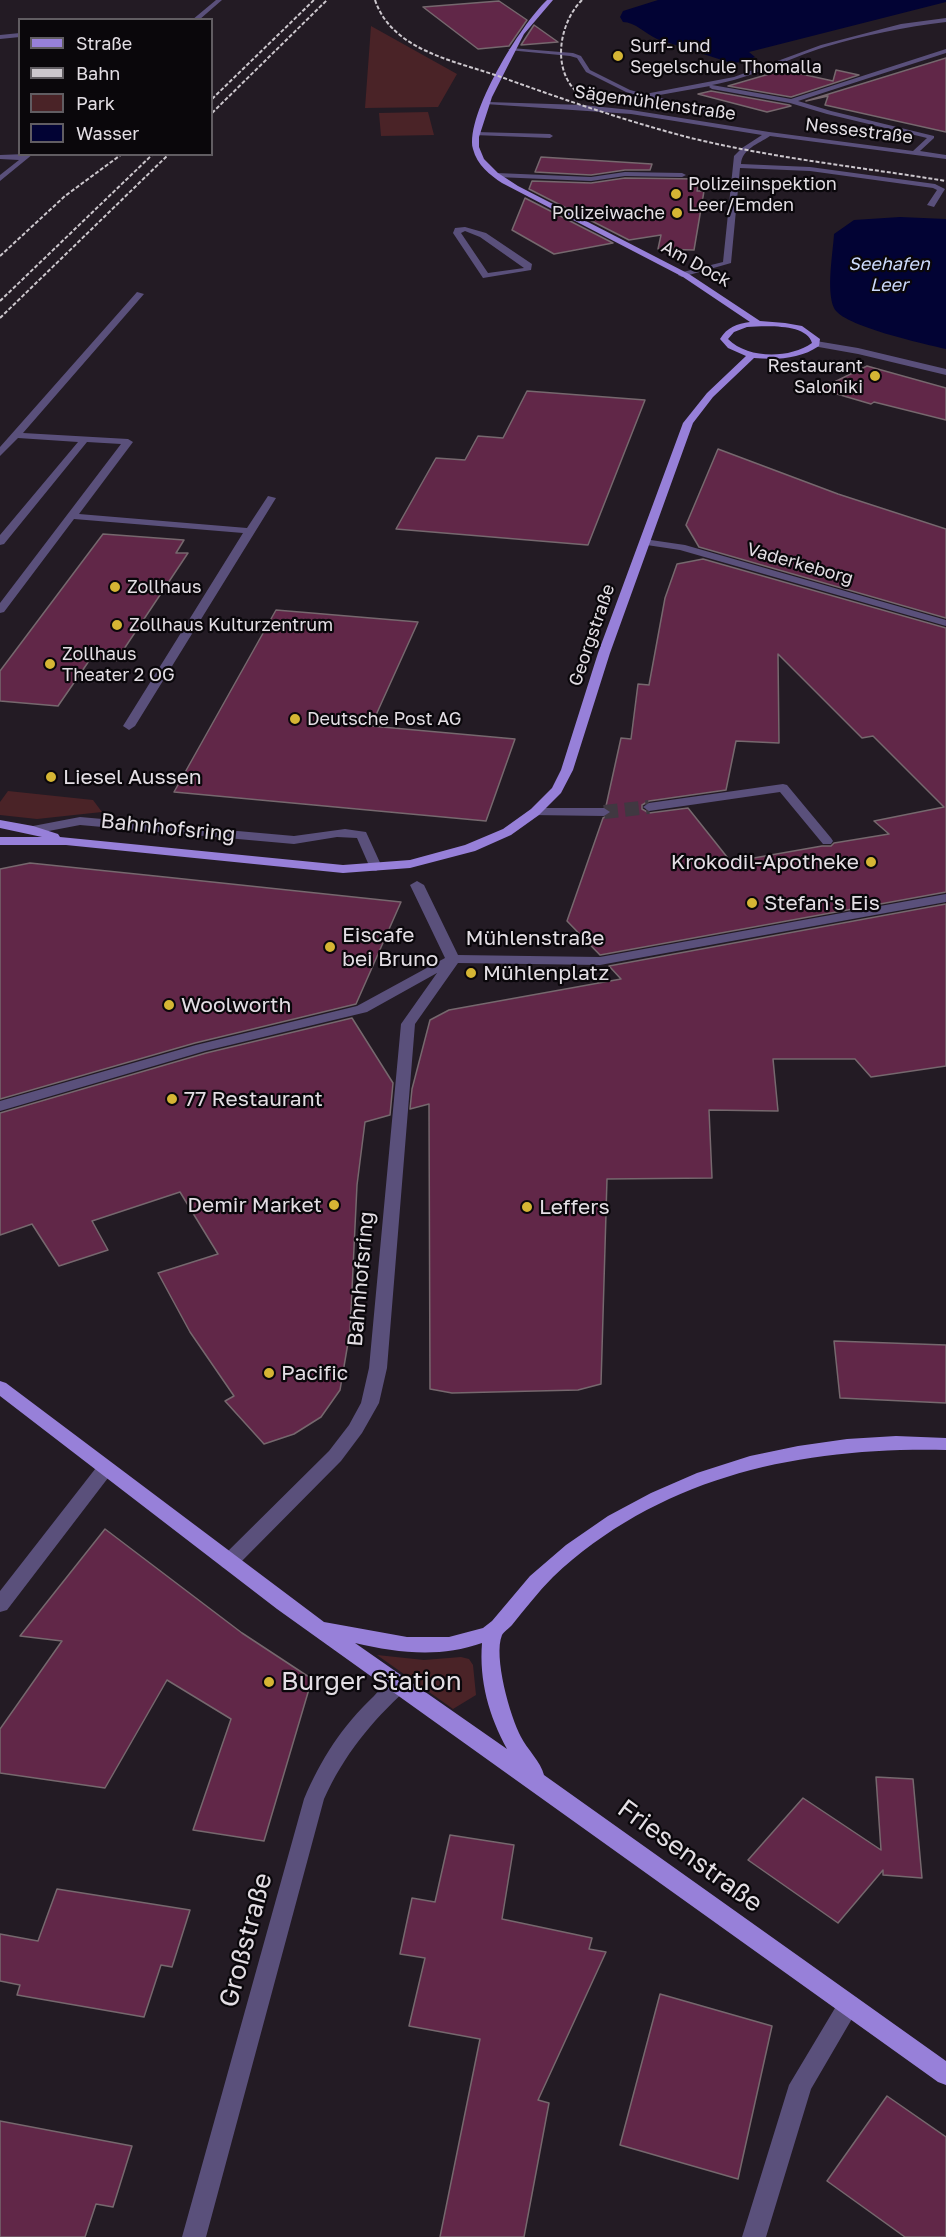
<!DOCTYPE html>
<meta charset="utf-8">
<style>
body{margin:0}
#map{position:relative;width:946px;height:2237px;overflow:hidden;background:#231b24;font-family:"Golos Text",sans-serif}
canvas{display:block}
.legend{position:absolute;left:18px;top:18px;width:195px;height:138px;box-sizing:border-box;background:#0a070b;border:2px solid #615d62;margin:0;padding:8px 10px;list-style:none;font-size:18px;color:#e3dee4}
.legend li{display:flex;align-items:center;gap:12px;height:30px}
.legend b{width:30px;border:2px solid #615d62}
</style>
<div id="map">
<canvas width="946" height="2237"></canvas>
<ul class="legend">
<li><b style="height:8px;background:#9780d9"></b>Straße</li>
<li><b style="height:8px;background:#ccc7cd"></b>Bahn</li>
<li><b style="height:16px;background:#4a2327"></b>Park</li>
<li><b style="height:16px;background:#020334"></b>Wasser</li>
</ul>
</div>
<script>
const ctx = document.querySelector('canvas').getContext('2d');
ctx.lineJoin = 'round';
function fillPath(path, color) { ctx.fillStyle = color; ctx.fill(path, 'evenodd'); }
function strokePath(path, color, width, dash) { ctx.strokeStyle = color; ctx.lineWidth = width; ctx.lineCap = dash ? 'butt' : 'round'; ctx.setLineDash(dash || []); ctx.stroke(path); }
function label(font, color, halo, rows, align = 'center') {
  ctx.font = font + ' "Golos Text",sans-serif'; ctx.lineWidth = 4.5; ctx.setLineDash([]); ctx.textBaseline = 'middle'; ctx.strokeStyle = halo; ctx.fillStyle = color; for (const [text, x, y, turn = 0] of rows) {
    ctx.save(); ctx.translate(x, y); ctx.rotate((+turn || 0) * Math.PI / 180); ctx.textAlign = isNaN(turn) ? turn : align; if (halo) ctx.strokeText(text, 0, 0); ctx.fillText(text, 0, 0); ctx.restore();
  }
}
fillPath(new Path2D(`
 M371 26 457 74 438 107 365 108Z
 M428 112 434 135 381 136 379 113Z
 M8 791 93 800 102 812 37 819 0 815V802Z
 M377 1655 424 1660 461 1657 469 1659 473 1665 476 1695 453 1709Z`), '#4a2327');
fillPath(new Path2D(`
 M658 0H946V2L749 52 755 57 742 62 731 63 657 39C646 34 635 22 623 22L620 17 623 11Z
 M900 217 946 219V349C925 344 842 326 834 308 826 290 833 253 834 234L854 220Z`), '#020334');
const building = new Path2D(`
 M499 1 527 20 509 46 478 49 423 7Z
 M534 25 558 42 521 45Z
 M946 58V132L825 105 828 96 806 101Z
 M783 70 833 81 836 70 859 75 791 97 728 86Z
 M711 91 789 105 791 106 767 112 698 94Z
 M541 157 652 164 650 170H625L591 175 535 172Z
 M625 178 699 179 697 191H704L694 250 658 249 661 235 629 240 529 189 532 181 591 183Z
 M525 198 613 243 554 254 512 230Z
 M867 366 946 388V420L874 402 871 404 820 389Z
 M527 391 645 400 588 545 396 529 436 458 465 460 478 436 503 438Z
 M718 449 838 494 946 529V618L699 547 686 525Z
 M103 534 184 540 176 553H188L116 661 91 658 58 706 0 701V671Z
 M703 559 946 628V892L600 955 567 921 603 818 612 813 606 806 621 738 631 739 638 684 649 685 665 598 677 564ZM778 654 862 738 873 736 944 807 874 821 889 834 834 843 831 846H822L731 862 688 808 649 813 642 809V805L649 801 726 790 736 741 779 743Z
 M276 610 418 622 371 726 515 739 486 821 174 792Z
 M30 863 165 877 401 902 356 1004 195 1043 0 1099V869Z
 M946 904V1066L871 1077 855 1059H773L778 1111 709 1110 712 1178 607 1179 601 1384 578 1390 452 1393 430 1389 429 1104 410 1109 412 1089 430 1020 449 1010 621 979 609 966Z
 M352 1018 393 1083 390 1115 365 1122 357 1185 350 1331 340 1390 321 1417 294 1434 264 1444 225 1401 234 1396 190 1332 158 1273 218 1254 180 1192 92 1221 108 1250 59 1266 32 1224 0 1235V1113L206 1053Z
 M834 1341 946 1345V1403L840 1398Z
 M105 1529 242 1633 312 1679 264 1841 193 1830 231 1719 167 1680 105 1788 0 1773V1729L62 1641 20 1636Z
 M876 1777 913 1779 922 1878 883 1875V1870L838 1923 748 1860 803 1798 881 1850Z
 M450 1835 514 1845 502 1919 592 1938 589 1949 606 1952 538 2100 549 2103 524 2237H440L480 2039 409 2026 425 1958 400 1954 412 1898 435 1902Z
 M57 1889 190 1910 172 1967 161 1965 144 2017 17 1995 20 1985 0 1981V1934L38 1941Z
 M660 1994 772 2026 738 2179 620 2145Z
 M887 2096 946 2137V2237H905L827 2181Z
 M0 2121 132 2146 113 2207 96 2204 85 2237H0Z`);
fillPath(building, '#612748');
strokePath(building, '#76686e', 1.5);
strokePath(new Path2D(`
 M604 812 649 807`), '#403841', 14, [14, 7]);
fillPath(new Path2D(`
 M216 0H222L199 20H192Z
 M946 18V22C905 27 864 35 825 47 787 59 752 78 712 85L791 99 946 49V53L798 101 831 111 934 136V138L920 151 946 155V159L770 136C758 144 742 149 741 164L810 167 935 184 945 189 934 207 927 205 937 190 933 188 810 171 740 168 731 263 682 277 678 275 679 273 723 262 734 156 742 148 762 135 631 114 485 104 488 102 583 105 631 110 769 132 913 151 927 138 827 114 790 103 712 89 709 87 710 86 654 96 711 112 709 115 626 92 586 72 577 58 570 56 508 50 511 48 573 53 581 56 590 70 630 90 645 94 734 77 821 45 901 24Z
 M20 33V37L0 39V35Z
 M476 132 550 134 553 136 550 138 474 135Z
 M25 154H33L0 181V175L19 160 0 159V155Z
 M625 172 682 173 686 175 682 177 625 176 591 181 497 177 493 175 497 173 591 177Z
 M465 227 486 233 532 264 531 270 483 278 453 233 455 228ZM465 231 480 237 524 268 488 273 461 233Z
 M137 292 144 294 23 433 128 439 133 442 79 514 247 528 268 496 276 498 135 726 129 730 123 726 243 533 74 519 4 612 0 613V603L121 444 87 442 4 544 0 545V535L78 442 18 438 0 456V447Z
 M816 341 858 348 946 369V375L858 354 813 346V342Z
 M644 539 685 545 946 620V626L680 550 640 544V540Z
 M783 784 787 785 831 838 833 841 831 844H823L780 792 649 811 643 807 649 803Z
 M535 808H604L610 812 604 816 531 815 529 812Z
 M80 817 294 836 345 829 366 832 382 867 376 871 371 870 357 838 337 837 294 844 80 825 33 834 27 830 33 826Z
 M417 881 424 885 458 955 600 957 946 894V902L600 965 458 963 415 1024 387 1368 379 1403 362 1433 341 1461 236 1567 229 1569 222 1567 220 1562 222 1557 329 1451 349 1425 361 1403 369 1368 401 1024 437 973 367 1012 205 1051 0 1111V1101L196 1045 357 1006 445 958 410 885Z
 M105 1462 111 1464 114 1469 111 1474 7 1610 0 1612V1591L99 1464Z
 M399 1676 406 1678 409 1684 406 1690C371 1722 344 1755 324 1799L206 2237H182L304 1799C321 1759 342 1726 374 1696 381 1688 389 1680 399 1676Z
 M849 1995 857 1998 860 2005 811 2089 766 2237H742L789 2085 841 1998Z`), '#5a507b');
fillPath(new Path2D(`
 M547 0H553L524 34 492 97 479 137V147L484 159 498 173 518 186 689 274 760 321 785 323 802 326 820 339 819 346C800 359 777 360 754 358L713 397 693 423 610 653 573 770 561 793 539 815 511 835 475 851 410 868 343 873 66 845H0V837H42L0 828V820L33 826 58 834 60 837 343 865 410 860 465 845 503 829 531 809 552 788 561 770 598 653 683 423 707 393 746 356 728 348 720 339C727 327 737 324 750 322L683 277 502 183C490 175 477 165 473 149 465 115 521 24 547 0ZM747 327C764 326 807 323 812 343 789 359 748 359 728 339L734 332Z
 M0 1381 6 1383 324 1622 407 1637H449L483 1628 492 1621 530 1576 566 1545 608 1516 651 1493 697 1473 750 1456 798 1446 847 1439 896 1436 946 1438V1450C802 1447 662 1475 553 1577 538 1592 525 1609 512 1625 509 1628 504 1632 502 1635 493 1656 510 1717 521 1737 527 1749 541 1762 544 1775L946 2061V2085L938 2082 277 1609 0 1396ZM355 1643C398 1653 440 1658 482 1643 479 1681 489 1716 507 1749Z`), '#9780d9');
strokePath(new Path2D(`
 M375 0C392 51 456 61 501 77 562 99 623 120 687 137 771 158 860 167 946 181
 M582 0C561 21 552 63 573 88 580 96 591 101 601 106
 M212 99 314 0
 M212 113 327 0
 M0 256 65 196 122 154
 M0 301 153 154
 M0 318 169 154`), '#ccc7cd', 2, [4, 2]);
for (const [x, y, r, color] of [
 [618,56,6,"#d5b534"],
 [676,194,6,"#d5b534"],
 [677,213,6,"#d5b534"],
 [875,376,6,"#d5b534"],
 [115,587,6,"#d5b534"],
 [117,625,6,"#d5b534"],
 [50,664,6,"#d5b534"],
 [295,719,6,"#d5b534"],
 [51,777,6,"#d5b534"],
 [871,862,6,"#d5b534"],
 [752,903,6,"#d5b534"],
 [330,947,6,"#d5b534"],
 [471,973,6,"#d5b534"],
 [169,1005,6,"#d5b534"],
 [172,1099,6,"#d5b534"],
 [334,1205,6,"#d5b534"],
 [527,1207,6,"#d5b534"],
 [269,1373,6,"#d5b534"],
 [269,1682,6,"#d5b534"]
]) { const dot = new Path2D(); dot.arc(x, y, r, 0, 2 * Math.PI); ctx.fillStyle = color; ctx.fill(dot); strokePath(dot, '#0a070b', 2); }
label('18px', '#e3dee4', '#0a070b', [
 ["Surf- und",630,46],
 ["Segelschule Thomalla",630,67],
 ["Polizeiinspektion",688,184],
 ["Leer/Emden",688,205],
 ["Polizeiwache",665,213,"right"],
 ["Restaurant",863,366,"right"],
 ["Saloniki",863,387,"right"],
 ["Zollhaus",127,587],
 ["Zollhaus Kulturzentrum",129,625],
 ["Zollhaus",62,654],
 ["Theater 2 OG",62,675],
 ["Deutsche Post AG",307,719]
], 'left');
label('18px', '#e3dee4', '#0a070b', [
 ["Sägemühlenstraße",655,103,8],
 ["Nessestraße",859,131,7],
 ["Am Dock",696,264,29],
 ["Vaderkeborg",800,564,16],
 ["Georgstraße",592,635,-71]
]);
label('italic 18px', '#cddbfd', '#0a070b', [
 ["Seehafen",889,264],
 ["Leer",889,285]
]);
label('21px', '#e3dee4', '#0a070b', [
 ["Liesel Aussen",63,777],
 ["Krokodil-Apotheke",859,862,"right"],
 ["Stefan's Eis",764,903],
 ["Eiscafe",342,935],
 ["bei Bruno",342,959],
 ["Mühlenplatz",483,973],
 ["Woolworth",181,1005],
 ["77 Restaurant",184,1099],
 ["Demir Market",322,1205,"right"],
 ["Leffers",539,1207],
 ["Pacific",281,1373]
], 'left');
label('21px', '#e3dee4', '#0a070b', [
 ["Bahnhofsring",168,828,6],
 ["Mühlenstraße",535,938],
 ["Bahnhofsring",361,1279,-85]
]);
label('26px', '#e3dee4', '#0a070b', [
 ["Burger Station",281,1682]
], 'left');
label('26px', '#e3dee4', '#0a070b', [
 ["Friesenstraße",690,1856,36],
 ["Großstraße",246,1940,-75]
]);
</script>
